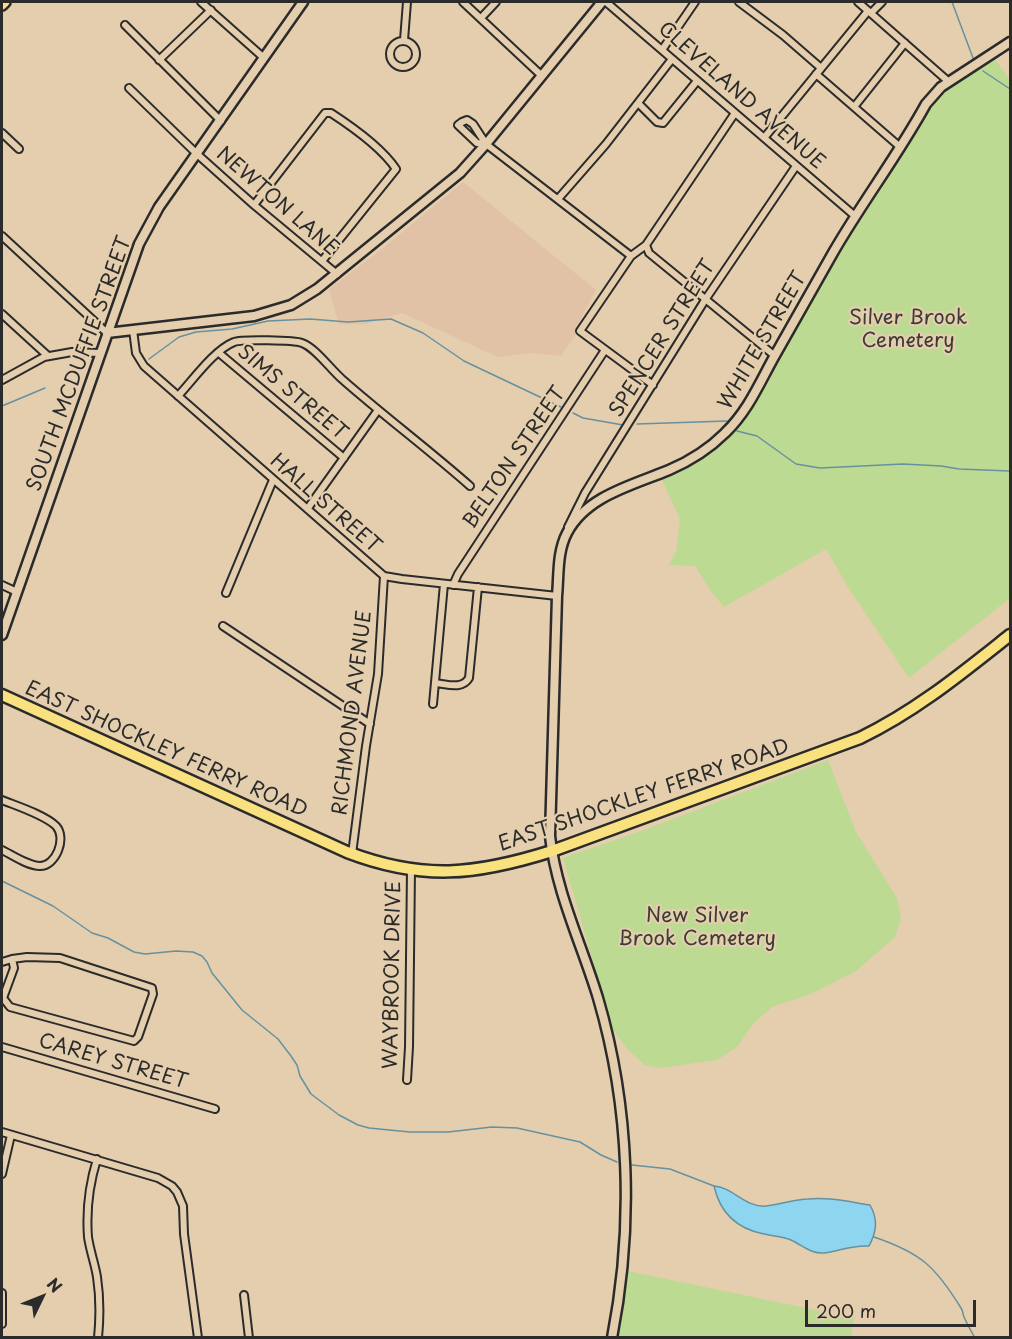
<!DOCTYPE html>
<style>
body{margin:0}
#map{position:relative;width:1012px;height:1339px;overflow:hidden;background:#e4cead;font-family:"Playpen Sans",sans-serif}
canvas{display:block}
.frame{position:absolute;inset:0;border:3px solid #2b2b2b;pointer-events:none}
.north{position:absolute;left:12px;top:1267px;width:60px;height:60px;-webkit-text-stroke:4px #e4cead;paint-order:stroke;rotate:47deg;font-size:16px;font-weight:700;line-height:24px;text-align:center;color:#2b2b2b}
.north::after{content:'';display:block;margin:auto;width:21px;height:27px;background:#2b2b2b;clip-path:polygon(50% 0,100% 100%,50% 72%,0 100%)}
.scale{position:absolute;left:805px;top:1300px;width:171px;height:27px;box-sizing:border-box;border:3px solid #2b2b2b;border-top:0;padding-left:8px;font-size:18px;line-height:21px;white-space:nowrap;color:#2b2b2b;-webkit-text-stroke:4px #e4cead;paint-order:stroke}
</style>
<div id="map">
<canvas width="1012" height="1339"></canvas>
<div class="frame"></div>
<div class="north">N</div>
<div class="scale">200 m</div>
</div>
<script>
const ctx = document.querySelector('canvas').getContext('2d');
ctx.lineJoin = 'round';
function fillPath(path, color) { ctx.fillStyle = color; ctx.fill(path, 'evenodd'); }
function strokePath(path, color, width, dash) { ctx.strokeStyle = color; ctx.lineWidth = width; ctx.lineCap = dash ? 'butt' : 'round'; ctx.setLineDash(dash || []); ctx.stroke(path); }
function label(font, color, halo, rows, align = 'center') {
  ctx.font = font + ' "Playpen Sans",sans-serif'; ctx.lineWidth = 4.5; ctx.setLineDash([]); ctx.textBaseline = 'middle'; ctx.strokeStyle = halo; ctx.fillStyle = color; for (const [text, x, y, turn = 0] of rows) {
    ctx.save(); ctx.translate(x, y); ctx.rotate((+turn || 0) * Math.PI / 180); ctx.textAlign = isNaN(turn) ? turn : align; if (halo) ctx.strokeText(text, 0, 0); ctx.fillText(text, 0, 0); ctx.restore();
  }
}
fillPath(new Path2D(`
 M463 182 596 290 583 314 575 336 561 356 531 353 498 357 402 313 366 324H339L329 289 382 249Z`), '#e2c2a6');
fillPath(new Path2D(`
 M994 58 1010 80V598L909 678 848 587 826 549 724 607 710 590 695 566 669 565 676 552 680 519 662 480 678 473 712 451 730 435 747 413 821 276 927 107 945 87Z
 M828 760 856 832 897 898 901 918 895 937 856 971 811 994 772 1007 753 1024 737 1047 717 1060 659 1068 645 1065 628 1050 613 1030 563 858 641 831Z
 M623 1270 854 1318 851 1337 609 1338Z`), '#bcda92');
const water = new Path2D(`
 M714 1186C733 1187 745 1208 766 1206 780 1205 794 1199 808 1199 829 1197 850 1202 870 1205 878 1219 877 1231 869 1246 850 1245 841 1251 824 1253 811 1254 802 1245 791 1240 783 1236 772 1236 764 1234 738 1229 720 1213 714 1186Z`);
fillPath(water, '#8ed5f0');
strokePath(water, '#6691a1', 1.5);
strokePath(new Path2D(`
 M952 2 973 58
 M983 71 1010 89
 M149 359 179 337 196 332 232 329 268 321 310 319 348 322 391 319 423 333 464 361 561 407
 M2 406 45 388
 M573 413 583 418 623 425
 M637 424 727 421
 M737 431 757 436 796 464 820 468 903 464 941 466 959 469 1010 471
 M2 881 53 906 92 933 108 938 134 952 145 954 176 951 193 952 202 956 207 962 212 973 242 1010 278 1039 291 1056 297 1065 300 1076 311 1094 339 1115 358 1125 369 1128 410 1132H448L492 1127 517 1128 580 1142 601 1155 617 1162
 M632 1165 670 1169 714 1186
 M874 1237C921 1253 935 1266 961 1308 964 1313 962 1312 964 1317 967 1324 971 1331 975 1338`), '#6691a1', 1.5);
const street = new Path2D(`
 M201 2 264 58
 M463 2 542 76
 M606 2 855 216
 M739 2 783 35 821 68
 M858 2 949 82
 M871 13 882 2
 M481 18 496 2
 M125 25 221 121
 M404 40 407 2
 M390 54a13 13 0 1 1 26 0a13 13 0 1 1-26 0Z
 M662 50 695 2
 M159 60 211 10
 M816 74 899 146
 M129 88 197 154 254 205 337 274
 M638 103 657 122 663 123 697 81
 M854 107 905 43
 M735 113 646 245 649 253 775 356
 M2 133 19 149
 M764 138 868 11
 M486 144 477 143 458 125 462 122 467 120 473 124 486 144 631 256
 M558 199 606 144 672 59
 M254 205 325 113H331C351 126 382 148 396 169L322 261
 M2 236 107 333
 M646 245 631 256 580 331 653 385
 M2 314 48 356
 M133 330 136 353 144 366 384 576 402 579 557 596
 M219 353 344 458
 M2 380 44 357 72 352 100 353
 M178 396C193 380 214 350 234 342 241 339 295 340 302 343 316 348 331 370 343 380 384 416 428 449 470 486
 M308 508 378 410
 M568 527 585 493 705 300 796 166
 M2 585 17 592
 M453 585 458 574 605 350
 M226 593 273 480
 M223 626 370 724
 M435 683C447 684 462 690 469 678L478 587
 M433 704 444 584
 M2 800C17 806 45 815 56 826 67 838 56 866 40 866 28 866 12 855 2 850
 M352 854 366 746 378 674 384 576
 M27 957 60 958 152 988 153 994 138 1037 134 1041 10 1007 3 998 14 968 12 959Z
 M2 962 12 959
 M2 1047 215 1109
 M407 1080 409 1047 411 869
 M2 1132 158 1178 172 1186 177 1192 183 1206 184 1234 198 1338
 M97 1159C89 1185 86 1210 88 1237 90 1251 95 1264 97 1277 100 1297 100 1318 98 1338
 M2 1174 11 1135
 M2 1293V1324
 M244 1295 249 1338`);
const secondary = new Path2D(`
 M107 333 254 316 291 305 317 289 460 173 486 144 602 2
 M2 635 139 244 159 207 303 2
 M612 1338C634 1226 630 1107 598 998 582 945 556 892 550 836L557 596C559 575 557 552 567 533 586 496 633 485 669 470 690 461 709 449 725 433 748 411 759 384 774 357 794 321 814 286 834 251 863 201 898 155 926 104L941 87 1010 42`);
const primary = new Path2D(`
 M2 5 5 2`);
const highway = new Path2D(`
 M2 695 347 852C423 881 476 875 552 851L860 738C916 711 962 673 1010 635`);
strokePath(street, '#2b2b2b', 10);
strokePath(secondary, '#2b2b2b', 13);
strokePath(primary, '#2b2b2b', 14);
strokePath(highway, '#2b2b2b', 15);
strokePath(street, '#e4cead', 6);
strokePath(secondary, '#e4cead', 8);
strokePath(primary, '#fae180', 9);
strokePath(highway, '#fae180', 10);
label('20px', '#2b2b2b', '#e4cead', [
 ["CLEVELAND AVENUE",741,96,41],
 ["NEWTON LANE",277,202,41],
 ["SPENCER STREET",663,339,-58],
 ["WHITE STREET",763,341,-60],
 ["SOUTH MCDUFFIE STREET",80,364,-70],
 ["SIMS STREET",292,393,40],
 ["BELTON STREET",515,458,-56],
 ["HALL STREET",325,504,41],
 ["RICHMOND AVENUE",353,713,-83],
 ["EAST SHOCKLEY FERRY ROAD",166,750,24],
 ["EAST SHOCKLEY FERRY ROAD",644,796,-19],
 ["WAYBROOK DRIVE",393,975,-89],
 ["CAREY STREET",113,1062,16]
]);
label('20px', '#3a3c35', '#e4cead', [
 ["Silver Brook",908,318],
 ["Cemetery",908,341],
 ["New Silver",697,916],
 ["Brook Cemetery",697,939]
]);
</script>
